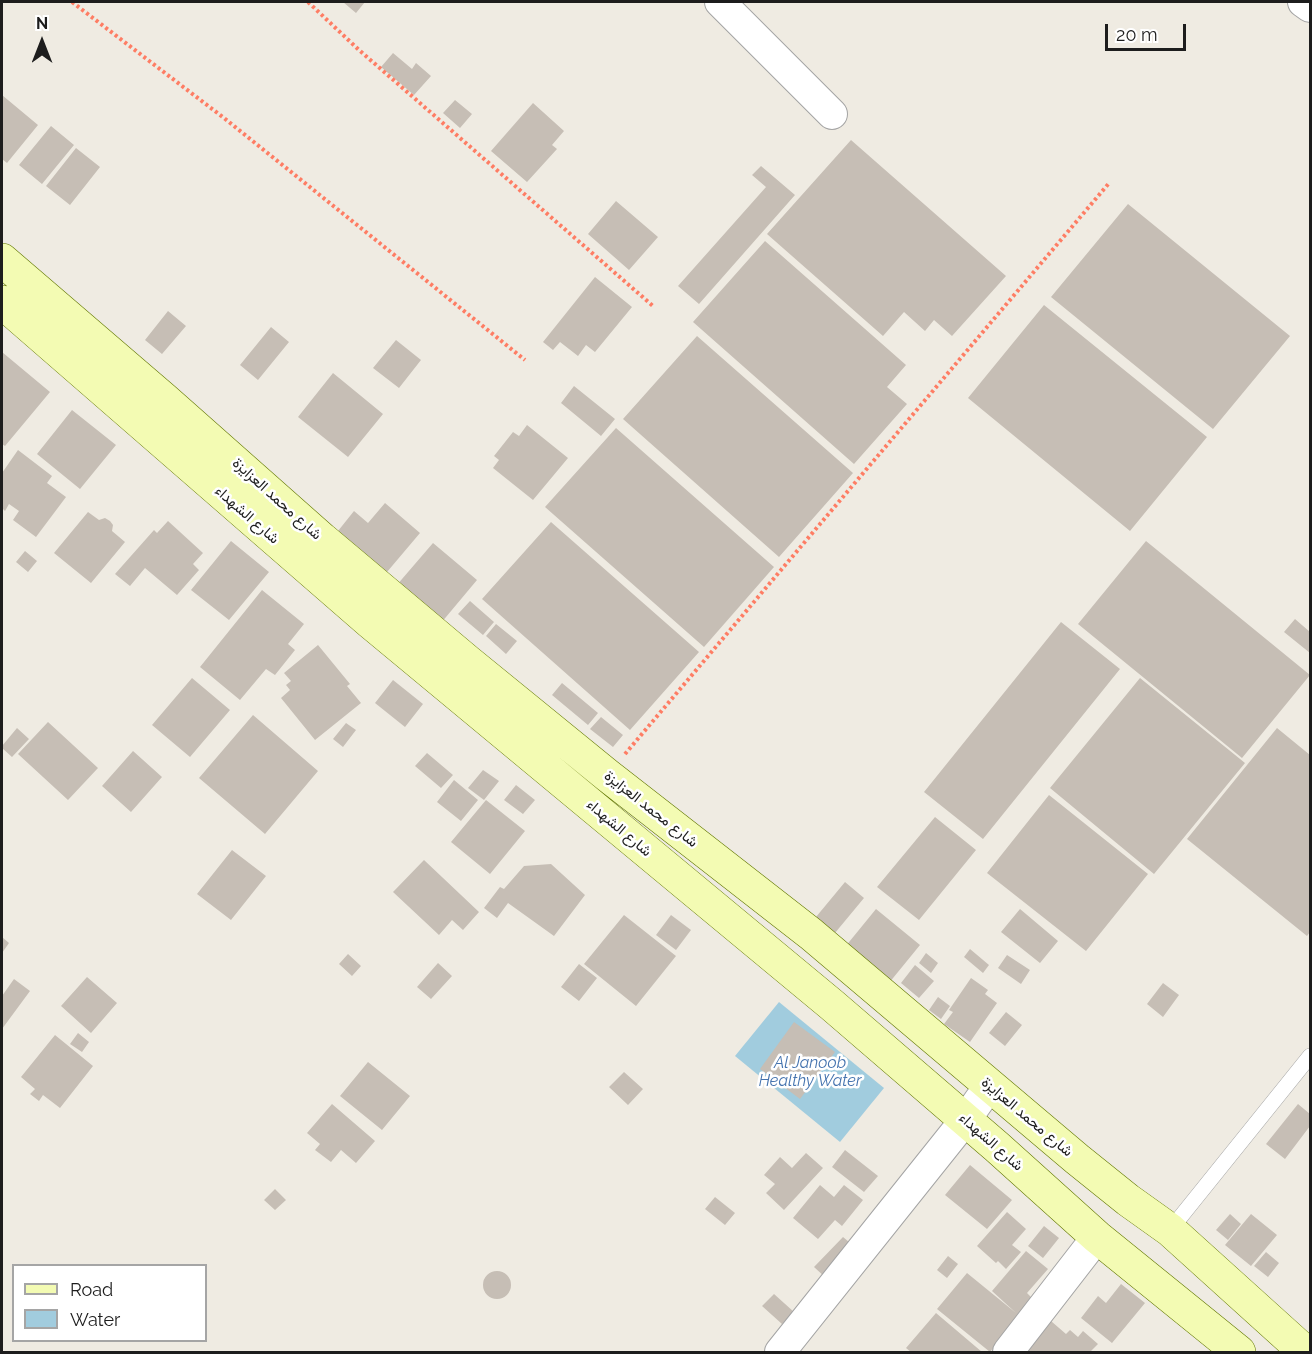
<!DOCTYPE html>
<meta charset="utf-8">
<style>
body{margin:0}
#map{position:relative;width:1312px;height:1354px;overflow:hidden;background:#efebe2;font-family:Raleway,sans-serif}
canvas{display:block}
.frame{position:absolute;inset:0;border:3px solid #1d1d1d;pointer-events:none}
.legend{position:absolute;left:12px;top:1264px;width:195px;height:78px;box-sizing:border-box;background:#fff;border:2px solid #a5a5a5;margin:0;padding:8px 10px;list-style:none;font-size:18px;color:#1d1d1d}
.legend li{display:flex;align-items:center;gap:12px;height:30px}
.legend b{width:30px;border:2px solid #a5a5a5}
.north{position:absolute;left:12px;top:12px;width:60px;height:60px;-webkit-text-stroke:4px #fff;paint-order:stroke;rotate:0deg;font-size:16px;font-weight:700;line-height:24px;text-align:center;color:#1d1d1d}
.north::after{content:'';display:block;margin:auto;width:21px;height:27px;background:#1d1d1d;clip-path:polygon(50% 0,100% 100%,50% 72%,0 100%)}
.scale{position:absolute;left:1105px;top:24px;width:81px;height:27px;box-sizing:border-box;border:3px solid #1d1d1d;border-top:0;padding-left:8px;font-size:18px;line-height:21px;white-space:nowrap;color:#1d1d1d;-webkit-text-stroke:4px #fff;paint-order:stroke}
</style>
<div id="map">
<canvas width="1312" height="1354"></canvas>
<div class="frame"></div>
<ul class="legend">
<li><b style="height:8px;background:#f3fbb3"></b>Road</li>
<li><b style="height:16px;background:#a1ccde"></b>Water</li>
</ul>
<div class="north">N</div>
<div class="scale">20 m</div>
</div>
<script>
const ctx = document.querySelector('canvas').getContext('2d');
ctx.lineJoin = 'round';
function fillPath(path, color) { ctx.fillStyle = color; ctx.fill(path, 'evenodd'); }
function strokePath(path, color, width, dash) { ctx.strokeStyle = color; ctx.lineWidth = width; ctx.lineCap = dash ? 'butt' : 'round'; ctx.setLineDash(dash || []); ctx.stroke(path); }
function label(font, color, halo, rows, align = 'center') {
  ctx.font = font + ' Raleway,Vazirmatn,sans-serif'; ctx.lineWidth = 5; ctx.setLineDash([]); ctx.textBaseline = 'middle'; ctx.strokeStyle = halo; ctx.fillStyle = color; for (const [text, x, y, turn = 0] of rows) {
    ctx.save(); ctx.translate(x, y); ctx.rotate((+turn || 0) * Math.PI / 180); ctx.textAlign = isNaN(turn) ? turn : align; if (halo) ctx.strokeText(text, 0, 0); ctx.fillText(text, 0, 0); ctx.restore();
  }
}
fillPath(new Path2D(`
 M779 1002 884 1088 840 1142 735 1056Z`), '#a1ccde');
fillPath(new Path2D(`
 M343 2H365L356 13Z
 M393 53 412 69 416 63 431 76 414 95 381 67Z
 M2 95 38 125 7 163 2 159Z
 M455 100 472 114 460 128 443 113Z
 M533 103 564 131 552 145 557 149 527 182 491 151Z
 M51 126 74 145 42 184 19 165Z
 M851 140 1006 276 952 336 934 320 925 331 904 312 883 336 767 234Z
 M76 148 100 167 70 205 46 186Z
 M761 166 795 195 699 304 678 286 766 187 752 175Z
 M616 201 658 237 629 270 588 234Z
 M1128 204 1290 336 1213 429 1051 297Z
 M765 241 906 365 887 387 907 404 854 464 693 322Z
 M595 277 632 307 595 352 586 345 578 356 560 342 553 350 543 342Z
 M1044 305 1207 437 1130 531 968 398Z
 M168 311 186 326 162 354 145 340Z
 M271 327 289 342 258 380 240 365Z
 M697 336 853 473 779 557 623 419Z
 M396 340 421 360 399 388 373 368Z
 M2 352 50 392 5 446 2 444Z
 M333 373 383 414 348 457 298 417Z
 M574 386 615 419 601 436 561 403Z
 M72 410 116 445 80 489 37 454Z
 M527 425 568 458 533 500 493 468 499 460 494 456 513 432 519 436Z
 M616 428 774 567 704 647 545 507Z
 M18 450 52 476 47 483 66 497 36 537 13 520 19 511 9 504 5 511 2 508V473Z
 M385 503 420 533 387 572 338 531 354 511 368 523Z
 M88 512 99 520 105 518 110 521 113 525 112 531 125 542 91 583 54 553Z
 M168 521 203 553 193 564 199 570 177 595 145 568 130 586 115 574 154 530 157 533Z
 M551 522 699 652 630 730 482 599Z
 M231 541 269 572 229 620 191 590Z
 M1146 541 1310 675 1242 758 1078 624Z
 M433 543 477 580 441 623 396 586Z
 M25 551 37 561 28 572 16 562Z
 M262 590 304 624 288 644 295 650 275 675 266 669 240 700 200 667Z
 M470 601 494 622 483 635 458 614Z
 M1295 619 1310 632V653L1284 632Z
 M1061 622 1120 669 983 839 924 792Z
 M496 624 517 641 506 654 486 636Z
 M318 645 350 684 347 686 361 703 315 740 281 698 290 690 286 685 291 681 284 673Z
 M192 678 230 710 190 757 152 725Z
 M1140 678 1245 763 1154 874 1050 788Z
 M393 680 423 704 405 727 375 703Z
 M562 683 598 713 588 725 552 695Z
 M253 715 318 771 265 834 199 778Z
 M601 717 623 735 613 747 590 729Z
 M48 722 98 768 68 800 18 754Z
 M346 723 356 730 343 747 333 739Z
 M17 728 29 739 12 757 2 748V746Z
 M1277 728 1310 755V932L1307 936 1187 839Z
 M133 751 162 777 131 812 102 786Z
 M427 753 453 775 441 788 415 766Z
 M483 770 499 781 484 800 468 788Z
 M454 780 478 800 461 821 437 802Z
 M516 785 535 800 523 814 504 800Z
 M1049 795 1148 874 1086 951 987 873Z
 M486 800 525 831 490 874 451 842Z
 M935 817 976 850 919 920 877 887Z
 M232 850 266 876 231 920 197 894Z
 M424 860 479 912 463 930 452 920 439 935 393 892Z
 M551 864 585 895 554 936 508 903 497 918 484 908 500 887 504 889 524 866Z
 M845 882 864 898 830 939 811 923Z
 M876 909 920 945 889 983 845 947Z
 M1020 909 1058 941 1040 963 1001 932Z
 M624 915 676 956 636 1006 584 964Z
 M671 915 691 930 676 950 656 935Z
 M2 937 9 943 2 953Z
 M970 949 989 965 983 973 964 957Z
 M926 953 938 963 931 973 919 963Z
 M348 954 361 966 352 976 339 964Z
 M1007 955 1030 970 1021 984 998 968Z
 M438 963 452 976 431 999 417 987Z
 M579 964 597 978 579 1001 561 987Z
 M915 965 934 981 919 998 901 983Z
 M87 977 117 1003 91 1033 61 1006Z
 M971 978 988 990 985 994 997 1003 970 1042 944 1024 953 1012 949 1010Z
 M14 979 30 991 2 1029V996Z
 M1163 983 1179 995 1163 1017 1147 1004Z
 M938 997 950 1006 941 1019 929 1010Z
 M1006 1012 1022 1025 1005 1046 989 1033Z
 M794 1022 835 1052 800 1099 760 1069Z
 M78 1033 89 1042 82 1052 70 1044Z
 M55 1035 93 1066 60 1108 43 1095 39 1101 30 1094 35 1089 21 1077Z
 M368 1062 410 1096 382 1130 340 1096Z
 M624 1072 643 1089 628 1105 609 1087Z
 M332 1104 375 1141 356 1163 341 1150 331 1162 315 1150 320 1144 307 1133Z
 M1298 1104 1310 1114V1126L1285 1159 1266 1144Z
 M845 1150 878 1176 864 1192 832 1167Z
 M806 1153 823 1168 784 1210 766 1193 775 1184 764 1175 780 1157 792 1168Z
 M970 1165 1012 1200 987 1229 945 1195Z
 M820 1185 834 1197 844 1185 863 1200 842 1226 835 1220 818 1239 793 1218Z
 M275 1189 286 1200 275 1210 264 1200Z
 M715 1197 735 1213 725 1225 705 1209Z
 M1007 1212 1026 1229 1012 1245 1021 1252 1006 1269 998 1261 996 1263 977 1246Z
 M1230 1214 1241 1224 1228 1240 1216 1230Z
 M1251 1214 1277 1235 1251 1266 1225 1245Z
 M1044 1226 1059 1238 1043 1258 1028 1246Z
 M843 1237 855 1247 826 1278 814 1267Z
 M1026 1251 1048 1269 1027 1293 1033 1299 990 1352 937 1309 967 1273 1016 1313 992 1291Z
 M1266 1252 1279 1263 1268 1277 1254 1266Z
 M948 1256 958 1264 947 1278 937 1270Z
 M483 1285a14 14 0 1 1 28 0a14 14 0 1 1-28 0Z
 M1121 1284 1145 1303 1112 1343 1081 1318 1098 1296 1106 1303Z
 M774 1294 794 1312 782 1324 762 1306Z
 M936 1313 982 1352H911L906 1348Z
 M1044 1315 1066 1334 1070 1330 1078 1337 1083 1331 1098 1344 1090 1352H1022Z`), '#c6beb5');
const service = new Path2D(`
 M1170 1230 1310 1056`);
const minor = new Path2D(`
 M720 2 832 114
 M1303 2 1310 7
 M780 1352 966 1119 990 1085
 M1008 1352 1097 1237`);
const secondary = new Path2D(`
 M2 260 165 400 322 539 467 661 607 775 811 934 1077 1159 1128 1200 1170 1230 1305 1352
 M2 302 370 622 832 1005 997 1147 1097 1237 1239 1352`);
strokePath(service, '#a4a4a4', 16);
strokePath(minor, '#a4a4a4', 32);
strokePath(secondary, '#627701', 34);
strokePath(new Path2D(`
 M72 2 224 118 525 360
 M308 2 359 50 653 306
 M625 754 1110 182`), '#fe7d64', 4, [3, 3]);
strokePath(service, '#fff', 15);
strokePath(minor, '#fff', 30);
strokePath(secondary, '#f3fbb3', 33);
label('15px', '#1d1d1d', '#fff', [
 ["شارع محمد العزايزة",277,499,42],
 ["شارع الشهداء",247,515,41],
 ["شارع محمد العزايزة",651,809,38],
 ["شارع الشهداء",619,828,40],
 ["شارع محمد العزايزة",1027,1117,40],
 ["شارع الشهداء",991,1142,41]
]);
label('italic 16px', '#4674af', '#fff', [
 ["Al Janoob",810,1063],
 ["Healthy Water",810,1081]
]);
</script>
